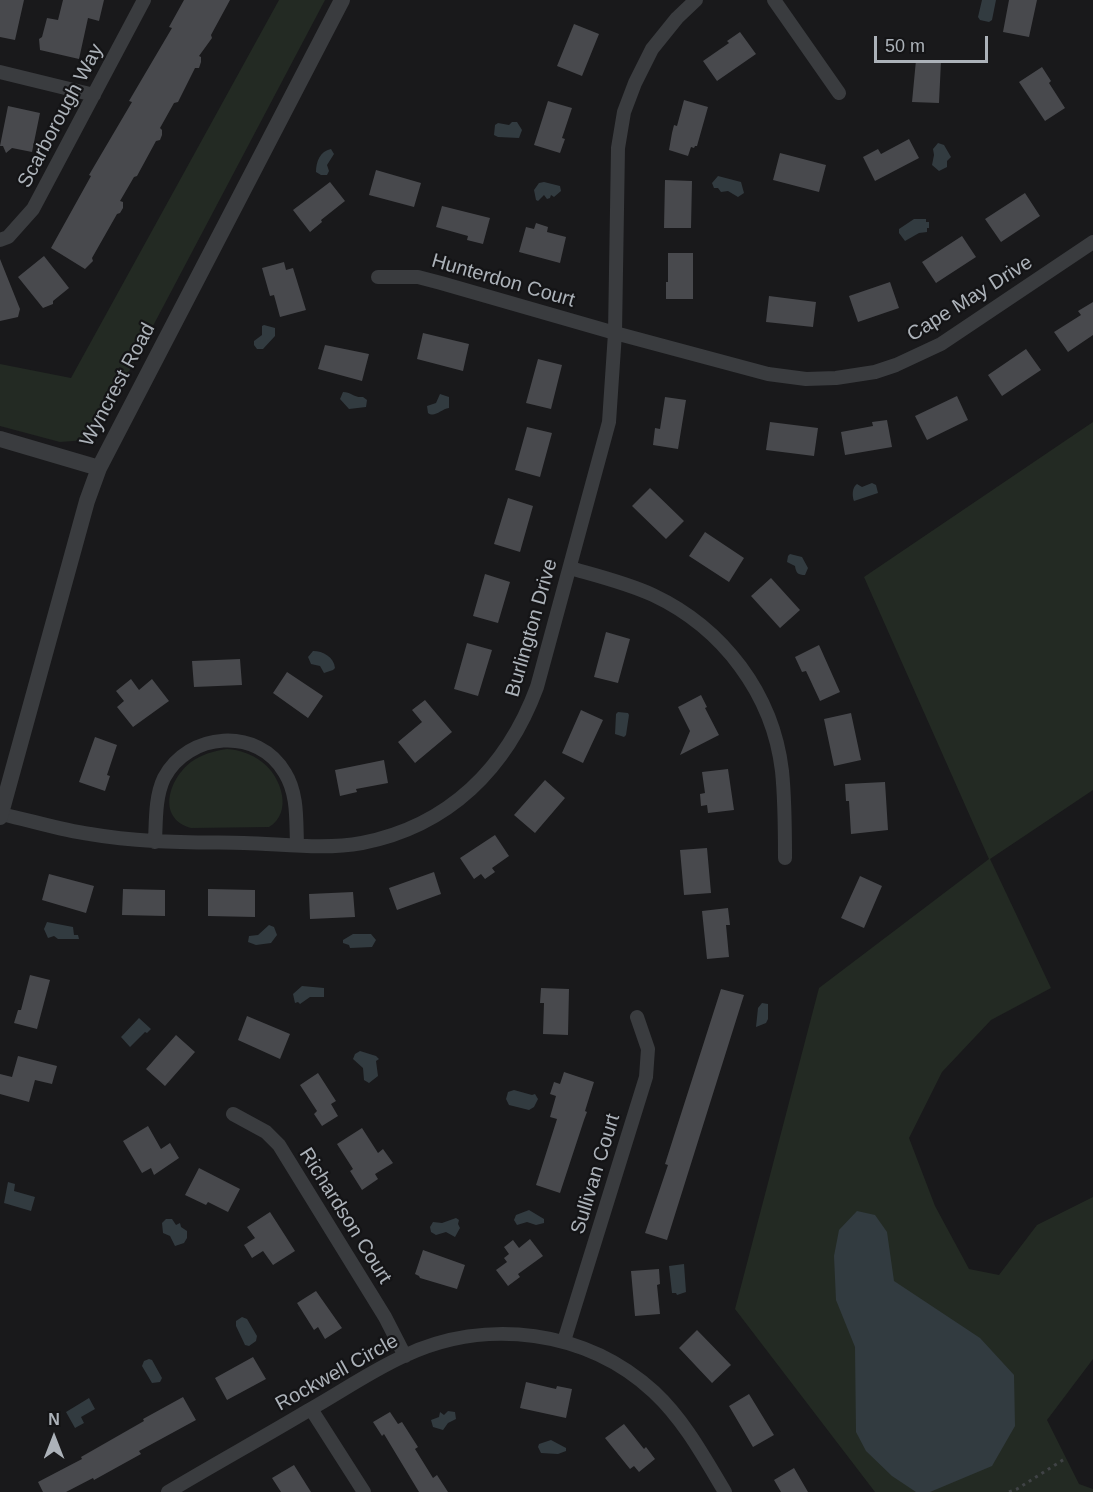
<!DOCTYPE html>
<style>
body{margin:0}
#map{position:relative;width:1093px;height:1492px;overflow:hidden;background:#19191b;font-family:Helvetica,sans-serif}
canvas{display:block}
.north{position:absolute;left:24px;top:1408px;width:60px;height:60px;-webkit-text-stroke:4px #141416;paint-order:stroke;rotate:0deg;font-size:16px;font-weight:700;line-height:24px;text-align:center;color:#acb2b9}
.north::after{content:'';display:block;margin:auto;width:21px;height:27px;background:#acb2b9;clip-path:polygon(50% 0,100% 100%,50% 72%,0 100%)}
.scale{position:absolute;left:874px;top:36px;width:114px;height:27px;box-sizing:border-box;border:3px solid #acb2b9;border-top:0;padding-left:8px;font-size:18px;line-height:21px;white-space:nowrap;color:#acb2b9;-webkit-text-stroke:4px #141416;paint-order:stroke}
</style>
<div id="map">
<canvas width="1093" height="1492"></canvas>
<div class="north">N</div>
<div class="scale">50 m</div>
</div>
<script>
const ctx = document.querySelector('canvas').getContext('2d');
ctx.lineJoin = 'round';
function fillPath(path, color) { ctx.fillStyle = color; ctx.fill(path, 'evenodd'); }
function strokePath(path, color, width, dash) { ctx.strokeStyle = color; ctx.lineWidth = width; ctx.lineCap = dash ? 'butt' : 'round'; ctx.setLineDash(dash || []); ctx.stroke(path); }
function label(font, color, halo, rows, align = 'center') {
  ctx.font = font + ' Helvetica,sans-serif'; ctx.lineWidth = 4.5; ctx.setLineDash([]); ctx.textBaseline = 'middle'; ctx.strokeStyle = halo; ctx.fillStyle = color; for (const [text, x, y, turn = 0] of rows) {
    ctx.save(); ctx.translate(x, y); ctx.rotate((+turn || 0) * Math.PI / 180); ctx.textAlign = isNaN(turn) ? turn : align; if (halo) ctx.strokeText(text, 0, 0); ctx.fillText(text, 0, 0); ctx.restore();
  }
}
fillPath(new Path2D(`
 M279 0H325L97 432 86 440 60 442 0 426V364L71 378Z
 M1093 422V790L990 859 1051 988 991 1020 942 1072 909 1138 935 1206 969 1269 999 1275 1037 1225 1093 1197V1359L1047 1420 1079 1484 1093 1489V1492H875L735 1309 819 988 989 859 864 577Z
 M227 749C240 750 252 754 262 762 282 777 293 813 269 827L191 828C156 818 169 779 191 762 202 754 214 751 227 749Z`), '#232a23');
fillPath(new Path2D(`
 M982 0H996L992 20 989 22 980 20 978 17Z
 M512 122H517L522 130 519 138 498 137 494 135 495 125 498 123 509 125Z
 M938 143 944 145 951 157 947 161V167L939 171 932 165 934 155 933 149Z
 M331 149 334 154 327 165 329 171 327 175H321L316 172C316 162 320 151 331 149Z
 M718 176 741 182 744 193 738 197 728 191 721 192 718 188H714L712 183Z
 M544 182 560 186 561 191 554 197 551 195 550 198 547 199 544 195 538 201 536 200 534 190 539 183Z
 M914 219H926V222H929V228H927V232L919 233 905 241 899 233V229Z
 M264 325 275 328V336L263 349H257L254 345V341L262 335V326Z
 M343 392C351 392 354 398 363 397L367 400 366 407 349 409 340 399Z
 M440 394 449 397V408C441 409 435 418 428 413L427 406 436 403Z
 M872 483 876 485 878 493 854 501C852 496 852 487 857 484L862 487Z
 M790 554 802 557 808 568 805 575C798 575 796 573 795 566L787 562 788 556Z
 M313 651C323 651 334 657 335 668L333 670 324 673 320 666 311 664 308 657Z
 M618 712 628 713 629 715 626 735 624 737 615 734 616 714Z
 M47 922 73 927 74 935H78L79 939H58L54 936 48 938 44 929Z
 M269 925 274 927 277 935 271 943 256 945 248 942 249 936 258 935Z
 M353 934H371L376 940 372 947 350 948 349 945 343 943V940Z
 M302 986 324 988V997H310L300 1004 298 1002 295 1003 293 994Z
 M762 1003 768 1004V1019L766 1023 756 1027 758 1008Z
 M139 1018 151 1029 147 1033 145 1032 130 1047 121 1037Z
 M360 1051 376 1056 379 1059 376 1061 378 1076 369 1083 364 1080 363 1068 353 1059 355 1054Z
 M514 1090 532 1095 535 1094 538 1099 534 1107 529 1110 509 1105 506 1099 508 1092Z
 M8 1182 15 1184 14 1191 35 1197 31 1211 4 1203Z
 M529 1210 544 1219V1223L536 1225 527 1222 517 1225 514 1220 516 1215Z
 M857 1211 875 1215 887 1232 894 1281 980 1338 1014 1375 1015 1426 992 1466 930 1492H916L892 1476 866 1451 856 1432 855 1347 836 1300 834 1256 839 1230Z
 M456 1218 459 1220 458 1224 460 1228 455 1237 446 1232 436 1235 431 1232 430 1227 433 1222 442 1223Z
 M166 1219H172L176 1225 180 1223 181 1227 187 1231V1238L184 1243 175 1246 170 1236 163 1233 162 1223Z
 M684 1264 686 1292 677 1295 676 1293H672L669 1266Z
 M242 1317 247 1319 257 1336 256 1341 249 1346 245 1345 236 1326V1321Z
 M149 1359 152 1360 162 1378 160 1382 152 1383 142 1366 144 1361Z
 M89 1398 95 1409 81 1417 84 1423 75 1428 66 1412Z
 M448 1411 455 1412 456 1419 448 1423 443 1430 433 1427 431 1420 439 1417 440 1412 444 1415Z
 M551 1440 566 1448V1451L558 1454 541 1453 538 1447 539 1444Z`), '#323b40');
fillPath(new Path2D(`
 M0 0H24L15 40 0 37Z
 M63 0H104L99 21 88 18 79 59 40 50 39 39 42 37 47 18 58 20Z
 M184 0H230L211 35 212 38 199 56 201 57V62L199 68H195L178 102 174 103 160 128 162 130V135L160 140 156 141 137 176 134 177 120 201 123 202V208L120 213 117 214 92 258 93 261 85 269 51 248 91 176 89 175 132 102 129 101 172 28 169 27Z
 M1009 0H1037L1029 37 1003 32Z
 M574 24 599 34 582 76 557 66Z
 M740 32 756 54 717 81 703 61 729 43 727 41Z
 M916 60 941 61 939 103 912 102Z
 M1042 67 1051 81 1049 83 1065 108 1045 121 1019 82Z
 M684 100 708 107 697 146H695L694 148 691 147 688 156 669 150 672 133 674 125 677 126Z
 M548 101 572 108 562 138 565 139 560 153 534 145Z
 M8 106 40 113 32 152 12 148 6 153 3 146H0Z
 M909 139 919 158 875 181 863 157 878 149 881 154Z
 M780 153 826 165 819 192 773 180Z
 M376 170 421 183 414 207 369 195Z
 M665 180 692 181 691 228H664Z
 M330 182 345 201 321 220 322 222 310 232 293 210Z
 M1025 193 1040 216 1001 242 985 219Z
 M442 206 490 218 483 244 467 240 468 236 436 227Z
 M536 223 548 227 547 232 566 237 560 263 519 252 526 227 534 229Z
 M962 236 976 257 936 283 922 262Z
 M668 253H693V299H666V282H668Z
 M44 256 69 288 53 301V304L43 308 18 277Z
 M0 259 20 309 18 317 0 321Z
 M284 262 286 270 293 268 306 310 280 317 274 295 270 296 262 268Z
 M890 282 899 308 858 322 849 296Z
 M769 296 816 302 813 327 766 322Z
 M1093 302V335L1068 352 1054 332 1081 315 1078 311Z
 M423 333 469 344 463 371 417 359Z
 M325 345 369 354 362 381 318 369Z
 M1026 349 1041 370 1002 396 988 375Z
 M538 359 562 365 551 409 526 403Z
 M957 396 968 420 927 440 915 416Z
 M665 397 686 400 678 449 653 445 655 428 660 429Z
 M887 420 892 447 845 455 841 432 873 426 872 422Z
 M770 422 818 428 814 456 766 450Z
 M527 427 552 433 540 477 515 470Z
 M650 488 684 521 666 539 632 506Z
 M508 498 533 506 520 552 494 544Z
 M705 532 744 558 729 582 689 556Z
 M485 574 510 582 498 623 473 616Z
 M771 578 800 610 780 628 751 596Z
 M606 632 630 639 618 683 594 677Z
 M467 643 492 650 478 696 454 689Z
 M819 645 840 692 820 701 806 671 802 672 795 657Z
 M240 659 242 685 194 687 192 661Z
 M287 672 323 696 308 718 273 693Z
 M131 679 139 690 152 679 169 701 133 727 117 707 124 701 116 691Z
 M701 695 707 707 705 708 719 735 680 755 690 731 678 707Z
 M425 700 452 732 415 763 398 742 422 722 412 710Z
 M581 710 603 720 583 763 562 753Z
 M851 713 861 760 834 766 824 719Z
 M95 737 117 745 107 775 110 776 105 791 79 782Z
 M384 760 388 783 356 789 357 792 340 796 335 770Z
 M728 769 734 810 708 813 707 805 701 806 700 794 705 793 702 772Z
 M545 780 565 798 535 833 514 815Z
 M885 782 888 830 851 834 849 801H846L845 784Z
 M495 835 509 856 492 868 495 872 485 879 481 874 474 879 460 858Z
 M707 848 711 893 684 895 680 850Z
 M434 872 441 894 397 910 389 888Z
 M49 874 94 886 86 913 42 900Z
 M860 876 882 886 864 928 841 918Z
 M123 889 165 890V916L122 915Z
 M208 889 255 890V917L208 916Z
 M353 892 355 917 310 919 309 894Z
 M728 908 730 925H726L729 957 707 959 702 911Z
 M30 975 50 980 37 1029 14 1023 18 1010H21Z
 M541 988 569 989 568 1035 543 1034 544 1003H540Z
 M721 989 744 995 667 1240 645 1233 668 1165 665 1164Z
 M247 1016 290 1034 280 1059 238 1040Z
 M176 1035 195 1052 165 1086 146 1069Z
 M18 1056 57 1066 52 1084 35 1080 29 1102 0 1094V1074L12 1077Z
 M564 1072 594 1082 585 1111 587 1112 584 1120 560 1193 536 1185 557 1119 550 1117 556 1096 550 1094 554 1082 560 1084Z
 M318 1073 336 1101 331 1104 338 1116 322 1126 314 1114 317 1111 300 1085Z
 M148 1126 161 1149 170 1143 179 1158 154 1175 151 1168 142 1173 123 1141Z
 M362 1128 378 1153 383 1149 393 1163 375 1174 378 1179 362 1190 350 1171 353 1169 337 1144Z
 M199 1168 240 1189 228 1212 208 1202 206 1205 185 1195Z
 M270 1212 295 1251 273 1265 263 1251 252 1258 244 1245 255 1238 247 1227Z
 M530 1239 543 1256 518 1274 520 1277 508 1286 496 1270 507 1262 504 1258 509 1254 504 1247 513 1240 519 1248Z
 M423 1250 465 1265 457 1289 420 1278 419 1276 415 1274Z
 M659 1269 660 1284 657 1285 660 1314 635 1316 631 1271Z
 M316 1291 342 1328 325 1339 318 1327 314 1330 297 1303Z
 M697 1330 731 1365 712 1383 679 1348Z
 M253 1357 266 1379 227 1400 215 1378Z
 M526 1382 556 1389 557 1386 572 1389 566 1418 520 1408Z
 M749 1394 774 1435 753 1447 729 1406Z
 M183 1397 196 1420 139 1451 141 1454 94 1480 93 1478 66 1492H43L38 1482 82 1459 81 1457 144 1421 143 1419Z
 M390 1412 398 1424 402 1422 418 1447 415 1449 433 1478 437 1475 448 1492H419L384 1434 382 1436 373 1422Z
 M624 1424 644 1449 646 1447 655 1459 639 1472 634 1466 630 1469 605 1438Z
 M294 1465 311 1492H281L272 1478Z
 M794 1468 808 1492H781L774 1480Z`), '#48494d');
strokePath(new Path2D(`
 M1009 1492 1017 1489 1066 1458`), '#404346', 3, [3, 4.5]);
strokePath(new Path2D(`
 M774 0 839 93
 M0 72 94 95
 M0 240 8 237 33 209 144 0
 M378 277H418L441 283 615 333 768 374 806 379 836 378 875 372 896 365 941 344 1093 242
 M570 568C598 576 627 583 653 595 723 628 773 694 782 771 785 800 785 829 785 858
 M1 814C30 820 60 830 90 834 141 843 192 842 244 843 283 844 324 850 362 843 449 826 507 768 537 687L609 422 615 333 618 148 624 112 635 83 652 49 677 18 696 0
 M155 842C156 821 155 797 164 778 188 732 258 726 285 773 298 794 296 820 297 844
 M233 1114 266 1132 279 1145 385 1317 405 1356
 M564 1341 646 1077 648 1049 637 1017
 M311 1409 364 1492
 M168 1492C215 1464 262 1438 309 1410 341 1392 371 1371 404 1356 486 1317 587 1330 654 1392 684 1420 704 1457 725 1492`), '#3a3c3f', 14);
strokePath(new Path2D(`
 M0 439 99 468
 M0 817 87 501 99 468 342 0`), '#3a3c3f', 16);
label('20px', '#acb2b9', '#141416', [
 ["Scarborough Way",61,116,-62],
 ["Hunterdon Court",503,281,16],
 ["Cape May Drive",970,299,-32],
 ["Wyncrest Road",118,385,-62],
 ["Burlington Drive",532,628,-74],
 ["Sullivan Court",596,1174,-73],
 ["Richardson Court",345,1216,58],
 ["Rockwell Circle",337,1373,-29]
]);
</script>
